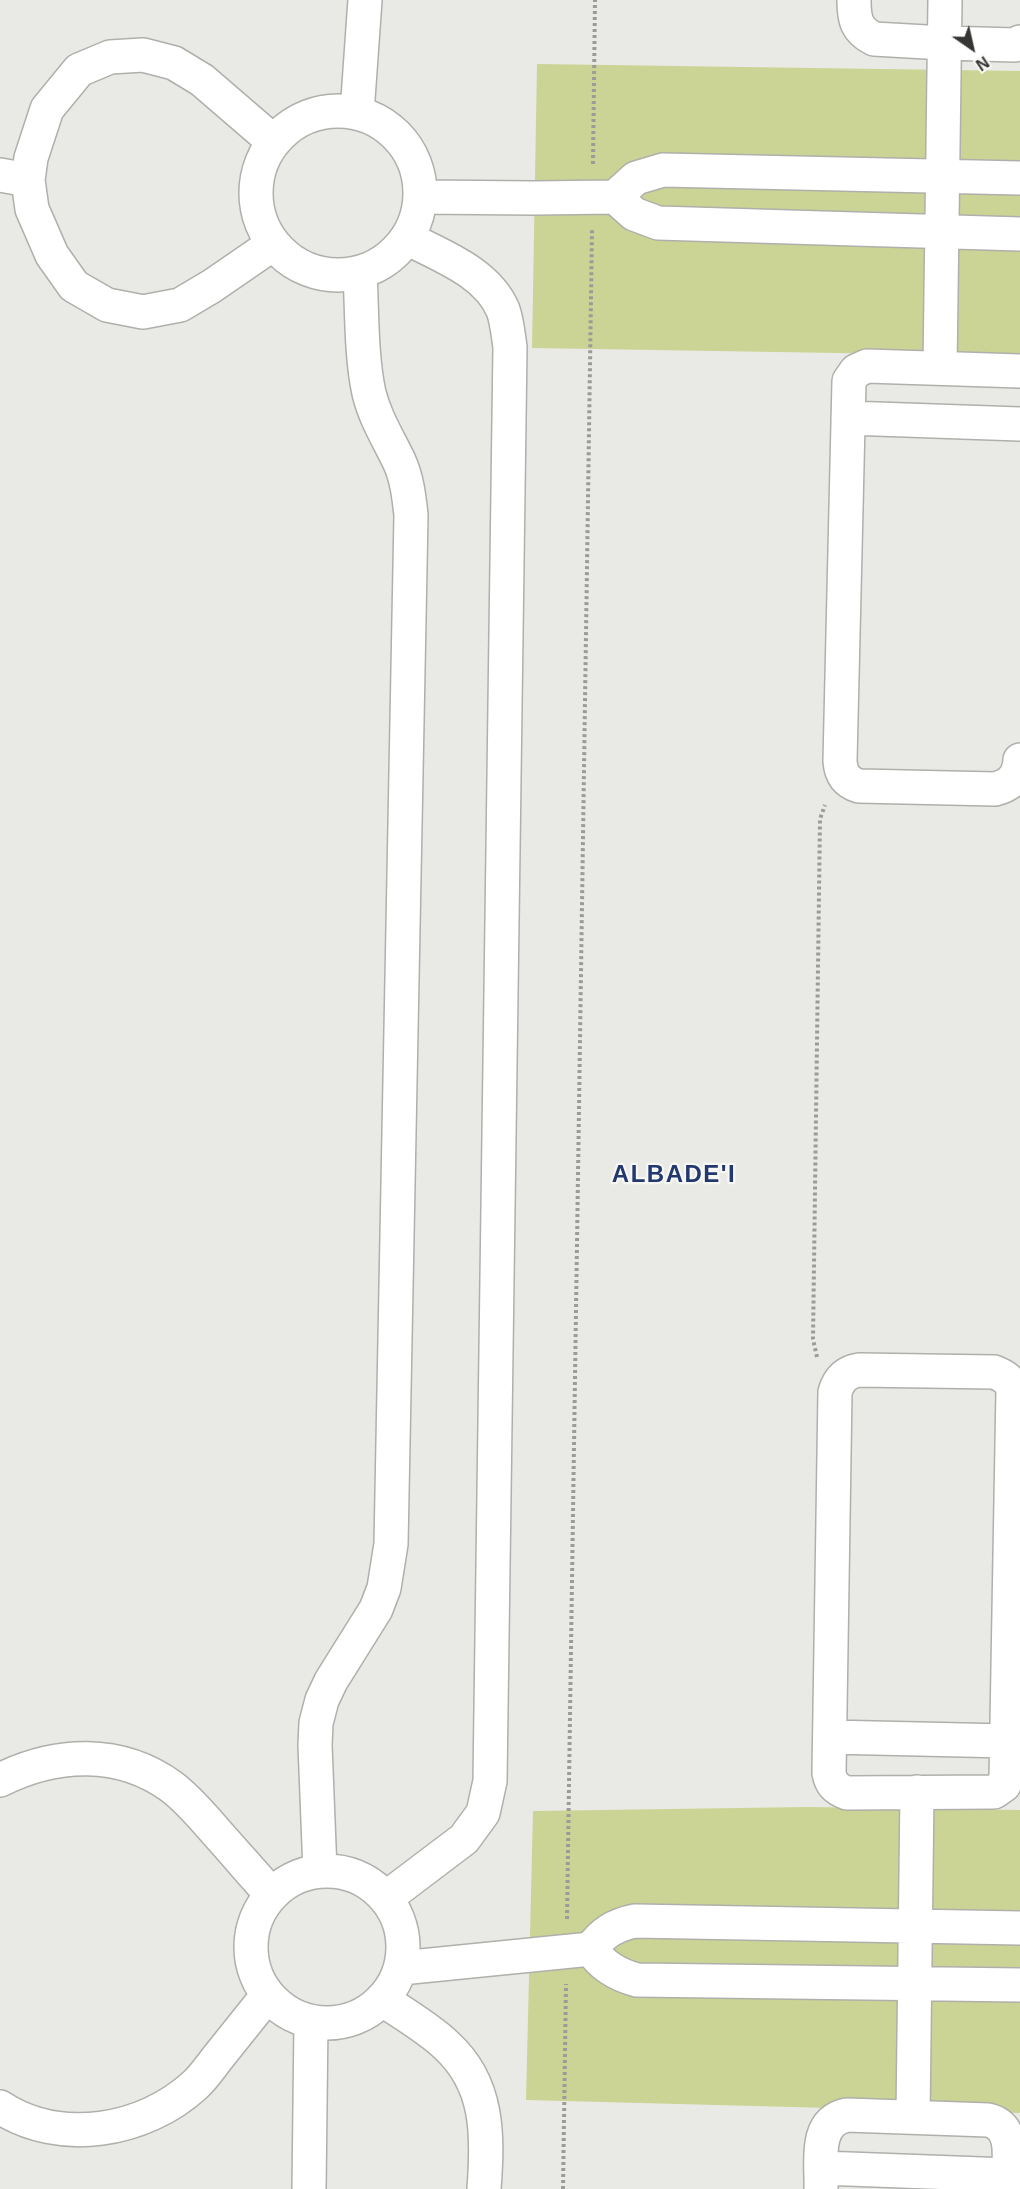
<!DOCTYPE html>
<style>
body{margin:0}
#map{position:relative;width:1020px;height:2189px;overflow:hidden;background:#e9eae5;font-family:Helvetica,sans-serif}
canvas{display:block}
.north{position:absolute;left:942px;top:18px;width:60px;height:60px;-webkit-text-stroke:4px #f7f7f3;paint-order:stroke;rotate:146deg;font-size:16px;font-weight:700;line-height:24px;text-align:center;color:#353634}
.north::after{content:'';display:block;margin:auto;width:21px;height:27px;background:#353634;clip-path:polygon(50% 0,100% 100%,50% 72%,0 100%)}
</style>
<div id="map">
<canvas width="1020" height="2189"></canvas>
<div class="north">N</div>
</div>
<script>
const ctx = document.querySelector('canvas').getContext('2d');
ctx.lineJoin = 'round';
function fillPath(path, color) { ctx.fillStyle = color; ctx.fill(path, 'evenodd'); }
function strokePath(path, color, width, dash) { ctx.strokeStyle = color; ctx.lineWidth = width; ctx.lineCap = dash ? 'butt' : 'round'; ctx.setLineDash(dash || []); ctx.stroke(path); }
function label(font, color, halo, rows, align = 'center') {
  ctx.font = font + ' Helvetica,sans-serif'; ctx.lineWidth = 4.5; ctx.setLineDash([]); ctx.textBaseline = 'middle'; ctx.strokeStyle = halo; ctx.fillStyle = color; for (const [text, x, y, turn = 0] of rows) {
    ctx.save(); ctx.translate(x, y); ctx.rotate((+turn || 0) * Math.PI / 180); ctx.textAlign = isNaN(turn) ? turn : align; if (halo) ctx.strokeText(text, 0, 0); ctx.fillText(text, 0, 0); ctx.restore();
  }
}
fillPath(new Path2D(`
 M537 64 1020 71V356L532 348Z
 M807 1807 1020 1810V2113L526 2100 533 1811Z`), '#cbd495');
const minor = new Path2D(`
 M854 0C854 19 856 30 874 39L944 43 1015 45 1020 42
 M256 193a82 82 0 1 1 164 0a82 82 0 1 1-164 0Z
 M357 113 365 0
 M0 175 28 180
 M421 197 534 198 615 197 634 214 658 223 1020 234
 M615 197 636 178 663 170 1020 178
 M273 244 212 286 180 305 143 312 107 305 74 286 52 255 32 209 28 180 31 158 47 109 79 70 110 57 143 55 174 63 202 80 274 142
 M940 368 945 0
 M1020 371 867 366 856 371 849 381 840 761C841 774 846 782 859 786L995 789C1011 785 1019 776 1020 760
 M848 418 1020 424
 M859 1370 994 1372C1004 1376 1009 1379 1013 1388L1006 1779 1004 1785 994 1792 847 1793C836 1789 831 1784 829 1773L835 1392C839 1379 846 1372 859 1370Z
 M830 1737 1007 1741
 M0 1780C56 1752 120 1749 172 1787 189 1800 203 1817 217 1833 235 1853 253 1874 271 1894
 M251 1947a76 76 0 1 1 152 0a76 76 0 1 1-152 0Z
 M320 1871 315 1745 316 1723 322 1700 331 1681 376 1609 384 1588 391 1544 411 515C409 497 407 478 399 461 388 438 375 418 369 393 361 357 362 310 360 273
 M386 1898 464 1839 483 1813 490 1781 510 347C508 334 507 321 503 310 487 272 441 256 407 238
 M591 1949C602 1966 618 1975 637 1980L1020 1985
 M401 1968 591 1949C602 1933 615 1925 635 1921L1020 1928
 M382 1999C403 2014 427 2027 446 2045 489 2084 488 2135 484 2189
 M0 2107C60 2146 144 2132 195 2085 204 2077 211 2066 219 2056 235 2036 251 2016 267 1996
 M913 2117 917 1792
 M822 2168 1008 2175
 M309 2189 311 2022
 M821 2189C822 2163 813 2122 847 2115L988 2120C1018 2127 1008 2165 1007 2189`);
strokePath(minor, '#afb0ab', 36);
strokePath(new Path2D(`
 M593 164 595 0
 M817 1357 813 1339 820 819 825 805
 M567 1919 592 229
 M563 2189 566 1984`), '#9b9c98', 4, [3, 3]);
strokePath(minor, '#fff', 33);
ctx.letterSpacing = '1.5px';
label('bold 24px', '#223970', '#f7f7f3', [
 ["ALBADE'I",674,1175]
]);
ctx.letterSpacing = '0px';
</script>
